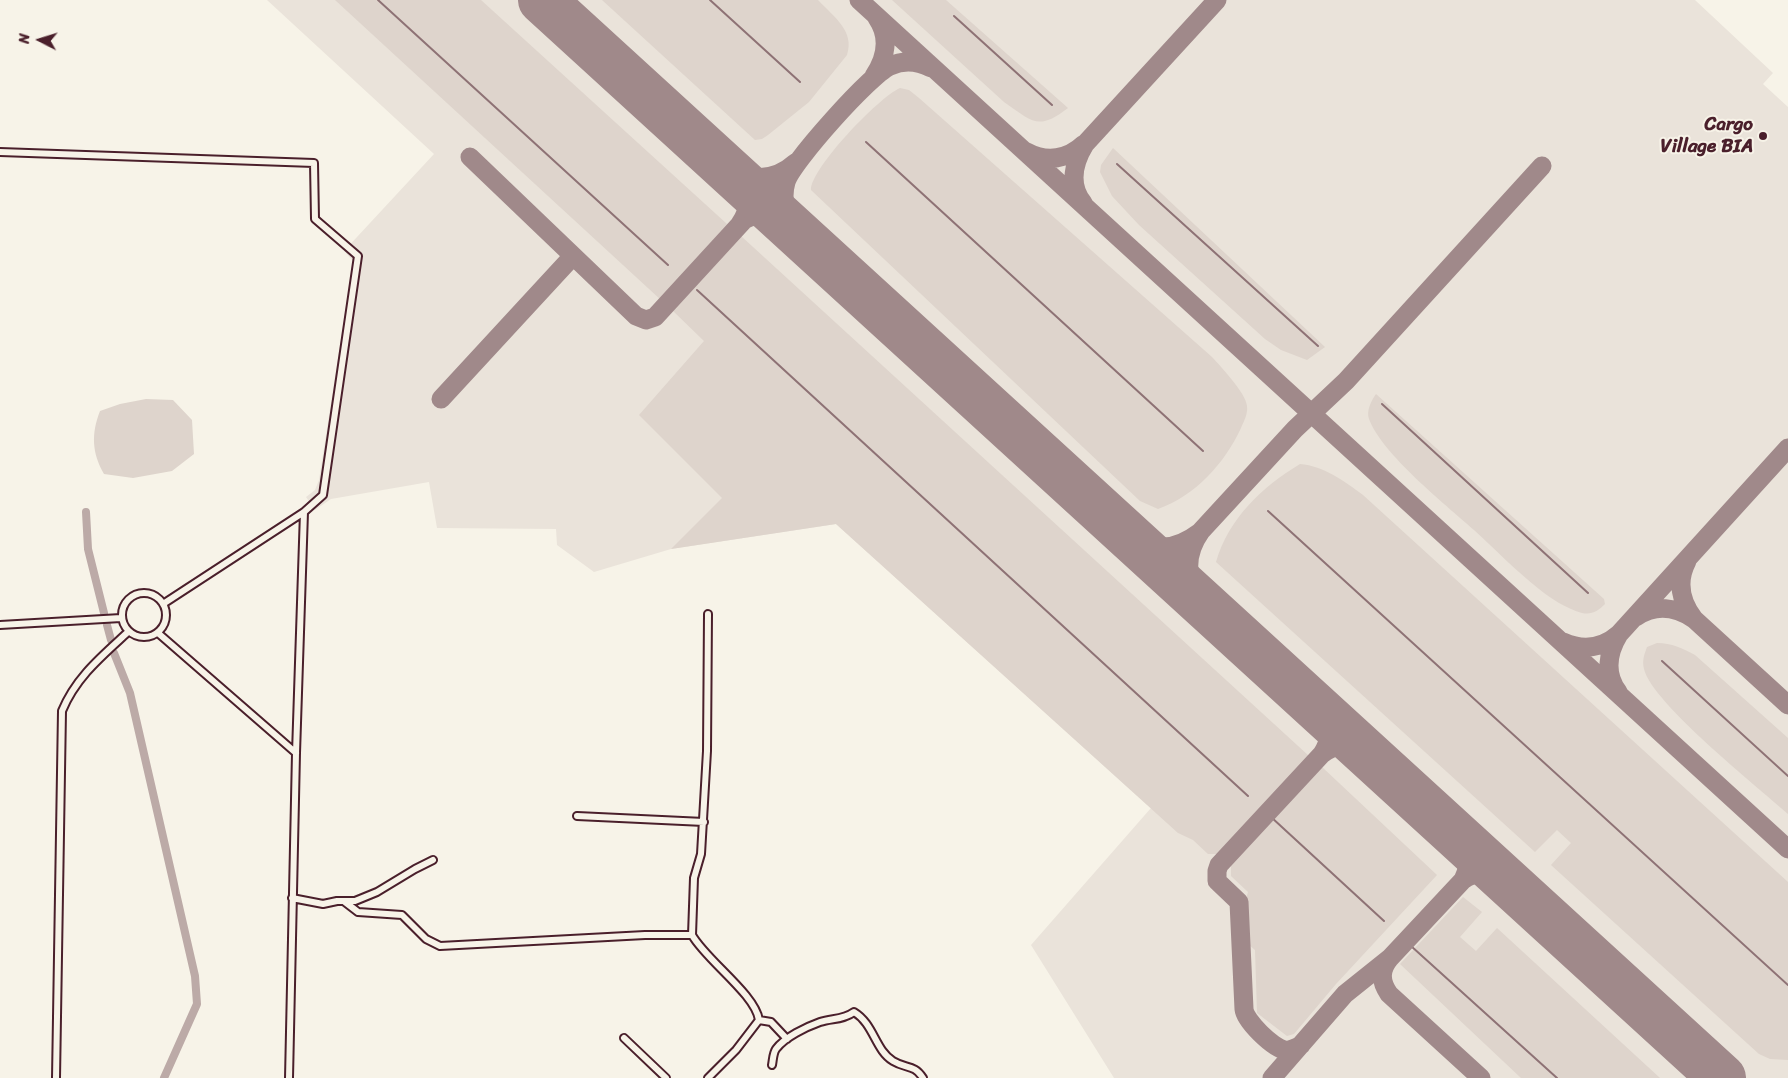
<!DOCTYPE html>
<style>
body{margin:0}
#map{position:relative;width:1788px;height:1078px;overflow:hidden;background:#f7f3e8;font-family:Sriracha,sans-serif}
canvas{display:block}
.north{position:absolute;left:15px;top:15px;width:50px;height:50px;-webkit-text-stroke:4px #f7f3e8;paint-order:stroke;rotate:275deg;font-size:14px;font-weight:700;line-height:20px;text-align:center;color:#4a1f2b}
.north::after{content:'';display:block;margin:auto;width:18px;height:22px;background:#4a1f2b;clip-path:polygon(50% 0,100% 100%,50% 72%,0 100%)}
</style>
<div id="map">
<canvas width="1788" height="1078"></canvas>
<div class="north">N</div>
</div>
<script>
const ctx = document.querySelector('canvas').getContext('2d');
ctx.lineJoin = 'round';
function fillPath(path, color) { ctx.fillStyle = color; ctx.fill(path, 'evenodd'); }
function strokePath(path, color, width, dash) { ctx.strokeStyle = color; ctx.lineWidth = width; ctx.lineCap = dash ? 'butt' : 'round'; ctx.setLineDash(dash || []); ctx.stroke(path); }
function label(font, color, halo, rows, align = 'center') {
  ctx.font = font + ' Sriracha,sans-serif'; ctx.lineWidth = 4; ctx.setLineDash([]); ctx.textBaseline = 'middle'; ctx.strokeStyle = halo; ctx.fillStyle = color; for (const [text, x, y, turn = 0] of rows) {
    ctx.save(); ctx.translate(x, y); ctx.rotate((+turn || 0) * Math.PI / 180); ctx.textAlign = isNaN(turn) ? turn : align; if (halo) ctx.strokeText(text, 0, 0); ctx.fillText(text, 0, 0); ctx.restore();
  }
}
fillPath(new Path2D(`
 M267 0H1695L1773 73 1763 84 1788 107V1078H1114L1031 945 1151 808 836 524 671 549 594 572 557 545 556 529 437 528 429 482 331 499 315 510 306 497 315 490 319 480 353 261 344 251 434 154Z`), '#eae3da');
fillPath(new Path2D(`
 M335 0H481L727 224 661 300Z
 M602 0H818C834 17 855 31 847 55L809 102 768 135 762 139 755 140Z
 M892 0H946L1068 108C1038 131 1033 122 1004 102Z
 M900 88 909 90 919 98 1212 357C1221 367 1246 393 1247 406 1248 414 1244 421 1241 428 1225 463 1195 496 1158 509L1140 501 811 190C811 168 879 97 900 88Z
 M1113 148 1325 347 1307 360 1281 350 1265 339 1139 225 1112 196 1100 172 1101 165Z
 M741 236 1309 756 1218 854H1208L1193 840 1178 833 836 524 671 549 722 498 639 415 704 341 672 310Z
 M1376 394 1604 599 1605 604C1598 611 1592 615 1582 613 1567 609 1550 598 1539 589 1516 571 1495 549 1474 530 1445 504 1382 454 1369 419 1366 411 1371 401 1376 394Z
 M146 399 173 400 192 420 194 454 172 471 133 478 104 474C92 453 91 434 100 411L120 404Z
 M1300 464C1324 466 1344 481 1363 495L1788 882V1060L1770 1059 1759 1054 1551 865 1571 843 1557 830 1535 852 1216 562C1229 518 1262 487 1300 464Z
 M1657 643C1672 643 1682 648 1695 655L1788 738V814C1758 787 1652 703 1644 669 1642 661 1644 655 1647 647Z
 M1322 767 1437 875 1336 984 1294 1034 1287 1036 1257 1013 1255 950 1248 944 1246 899 1248 892 1231 876V865Z
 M1463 897 1482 912 1460 937 1476 951 1497 928 1660 1078H1521L1400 964Z`), '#ded4cc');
strokePath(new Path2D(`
 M378 0 668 265
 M710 0 800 82
 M954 16 1052 105
 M866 142 1203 451
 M1117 164 1318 346
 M697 290 1248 796
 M1382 404 1588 593
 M1268 511 1788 985
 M1662 661 1788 776
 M1271 817 1384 921
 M1411 946 1557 1078`), '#8e7275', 2);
strokePath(new Path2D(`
 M86 512 88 549 104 613
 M107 625 111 640
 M114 653 130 693 195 976 197 1004 164 1078`), '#bcaaa7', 8);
strokePath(new Path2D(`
 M859 0 1788 849
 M874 76C886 58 890 37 877 18
 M1027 152C1047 163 1068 159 1084 144
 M470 157 636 316 646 320 655 317 744 220C757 213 768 213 781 219
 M725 167C748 181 774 182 795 163
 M739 179C750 194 751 208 740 224
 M1083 203C1068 184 1074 162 1085 144L1217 0
 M797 232C786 218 781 199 786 182 792 162 870 75 890 66 903 60 918 61 931 68
 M441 399 573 256
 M1124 532C1152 551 1172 553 1200 532
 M1204 604C1185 581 1184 555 1201 531L1295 429 1346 381 1542 166
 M1636 617C1655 604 1676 607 1694 619 1681 602 1676 582 1687 561
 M1694 619 1788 705
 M1563 642C1583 651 1603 648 1619 634
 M1618 692C1604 673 1608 652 1619 634L1788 448
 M1320 711C1331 725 1332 739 1322 754
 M1458 837C1469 851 1471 865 1463 880
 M1390 958C1380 970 1380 981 1389 994L1481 1078
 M1301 1045C1296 1048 1291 1051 1285 1050 1273 1048 1245 1021 1244 1009L1239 902 1217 881V871L1219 865 1322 754C1337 743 1350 743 1365 752
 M1272 1078 1345 994 1390 958 1463 880C1477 870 1491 872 1505 879`), '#a0898a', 19);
strokePath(new Path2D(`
 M542 0 1722 1078`), '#a0898a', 48);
const street = new Path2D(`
 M0 152 314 163 315 219 358 256 323 495 304 512 163 604
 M122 615a22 22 0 1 1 44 0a22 22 0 1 1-44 0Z
 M708 614 707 751 701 854 694 878 692 935C706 960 755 994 759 1020L736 1050 708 1078
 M0 625 121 618
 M158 633 296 753
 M577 816 704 822
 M292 898 323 904 337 901H355L377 892 415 869 433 860
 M345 902 358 912 402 915 426 939 440 946 645 935H692
 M759 1020 771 1022 787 1039
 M624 1038 666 1078
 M772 1065C773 1060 773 1053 776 1049 785 1037 806 1027 820 1022 832 1018 843 1020 854 1012 874 1024 875 1050 893 1061 906 1069 914 1064 923 1078
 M56 1078 62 711C76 677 102 656 128 632
 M289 1078 296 753 304 512`);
strokePath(street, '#4a1f2b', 10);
strokePath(street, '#f7f3e8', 6);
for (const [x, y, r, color] of [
 [1763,136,5,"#4a1f2b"]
]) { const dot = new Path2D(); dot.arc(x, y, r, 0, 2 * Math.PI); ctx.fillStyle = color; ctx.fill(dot); strokePath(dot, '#f7f3e8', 2); }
label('bold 19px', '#4a1f2b', '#f7f3e8', [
 ["Cargo",1753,125],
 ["Village BIA",1753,147]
], 'right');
</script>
